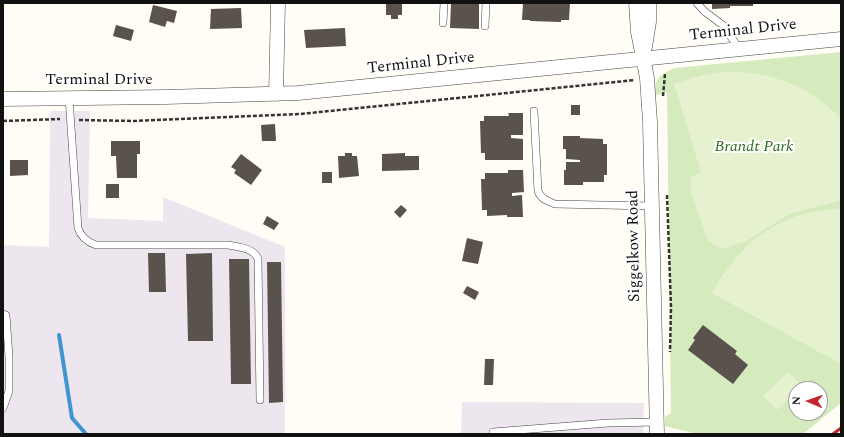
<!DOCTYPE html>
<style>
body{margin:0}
#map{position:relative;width:844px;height:437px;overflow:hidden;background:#fffdf5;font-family:Spectral,serif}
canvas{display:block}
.frame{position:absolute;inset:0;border:4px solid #111;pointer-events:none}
.north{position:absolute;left:788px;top:381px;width:40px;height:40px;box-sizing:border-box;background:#fff;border:1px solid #a0a0a0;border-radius:50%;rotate:272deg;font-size:11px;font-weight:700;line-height:16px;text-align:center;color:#111}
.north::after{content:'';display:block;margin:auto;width:14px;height:18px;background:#c4262e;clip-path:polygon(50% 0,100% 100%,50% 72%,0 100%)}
</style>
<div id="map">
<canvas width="844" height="437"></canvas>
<div class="frame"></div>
<div class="north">N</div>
</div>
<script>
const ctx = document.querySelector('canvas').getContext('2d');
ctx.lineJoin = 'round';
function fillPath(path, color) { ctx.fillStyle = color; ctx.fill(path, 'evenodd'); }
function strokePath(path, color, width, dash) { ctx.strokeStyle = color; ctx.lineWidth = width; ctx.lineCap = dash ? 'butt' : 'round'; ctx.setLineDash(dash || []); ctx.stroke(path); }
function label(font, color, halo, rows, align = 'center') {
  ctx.font = font + ' Spectral,serif'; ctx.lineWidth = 4; ctx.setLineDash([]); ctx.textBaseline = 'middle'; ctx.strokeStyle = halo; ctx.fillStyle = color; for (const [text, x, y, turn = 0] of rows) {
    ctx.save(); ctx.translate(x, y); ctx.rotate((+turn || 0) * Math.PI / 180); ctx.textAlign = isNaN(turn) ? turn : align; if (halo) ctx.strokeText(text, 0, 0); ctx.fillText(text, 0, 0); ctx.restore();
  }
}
fillPath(new Path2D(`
 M50 111H90L88 218 163 221V197L285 247V434H3V245L49 247Z
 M462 402 644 403 643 434H461Z`), '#eee6ef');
fillPath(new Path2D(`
 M841 52V403L803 434H697L665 426V417L671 413 667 92 657 95 655 94C653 79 662 73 675 68ZM796 389H820V413H796Z`), '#d5ebbd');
fillPath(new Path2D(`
 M724 72C772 71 807 85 841 118V200L789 214 748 240 722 249 708 241 691 192V178L701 172 674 84C690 78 706 74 724 72Z
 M841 209V364L712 293C739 243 782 209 841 209Z
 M788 372 802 385 796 389V391L777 410 763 396Z`), '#e6f2cf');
strokePath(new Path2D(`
 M59 335 72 418 86 434`), '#3f96cf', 4);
fillPath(new Path2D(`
 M386 3H402V15H398V19H391V15H386Z
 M451 3H479V29L450 28Z
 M523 3H570L569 20H561V22L530 21V20H522Z
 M712 3H753V6H730V8L712 9Z
 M153 5 177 11 174 23 167 21 165 27 149 22Z
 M241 8 242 28 210 29 211 9Z
 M116 25 134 30 131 41 113 36Z
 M345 28 346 46 306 48 304 30Z
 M571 105H580V115H571Z
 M508 113H523V135H511V138L523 139V160H485V153H481L480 121H484V116H509Z
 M275 124 276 141H262L261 125Z
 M563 136H580V138L603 139V144H607V175H604V182H583V185H564V170H566V162H580V160L566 159V149H563Z
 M111 141H140V154H137V178H117L116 156H111Z
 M345 153H352V156H357L359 176 339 178 338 156H345Z
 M405 153V156H419V170L382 171V154Z
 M241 154 262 170 251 185 234 173 236 170 231 167Z
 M10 160H28V175L10 176Z
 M508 170H523L524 192 512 193V196L522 195 523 217H507V215L487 216V210H482L481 179H485V173H508Z
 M322 172H332V183H322Z
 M106 184H119V198H106Z
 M401 205 407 210 400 218 394 212Z
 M267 216 279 223 274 230 263 224Z
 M467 238 483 242 478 264 462 261Z
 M148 253H165L166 292H149Z
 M212 253 213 341H188L186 254Z
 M229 259H249L251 384H231Z
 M267 262H281L283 402 269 403Z
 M467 286 479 292 475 300 463 293Z
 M703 325 737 351 735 354 748 365 733 384 688 350 695 340 693 338Z
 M485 359H494L493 385H484Z`), '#5a524d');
const service = new Path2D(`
 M697 3 704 11 724 26 739 49
 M443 23 444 3
 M485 26 486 3
 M69 98 78 228C81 237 87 242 96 245H228C239 247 254 248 258 259L260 400
 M534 111 538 191C541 199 547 201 555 204L651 206
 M3 314 6 315 9 357V391L3 408
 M494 434 493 432 608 423 657 422`);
const minor = new Path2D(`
 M636 3 638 32 647 78 650 122 657 434
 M645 47 649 22V3
 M276 94 278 3
 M3 99 166 97 298 93 841 39`);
strokePath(service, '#444', 8);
strokePath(minor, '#444', 15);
strokePath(new Path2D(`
 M663 96 665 74
 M79 120 134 121 300 114 635 80
 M3 121 60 119
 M667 195 671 307 670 352`), '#333', 2.5, [4, 2]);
strokePath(service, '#fff', 7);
strokePath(minor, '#fff', 14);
strokePath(new Path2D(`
 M833 434 841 428`), '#c4262e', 3);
label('16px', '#111', '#fff', [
 ["Terminal Drive",743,31,-6],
 ["Terminal Drive",421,64,-6],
 ["Terminal Drive",99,81],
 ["Siggelkow Road",635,246,-91]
]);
label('italic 16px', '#2f6b1f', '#fff', [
 ["Brandt Park",754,148]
]);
</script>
